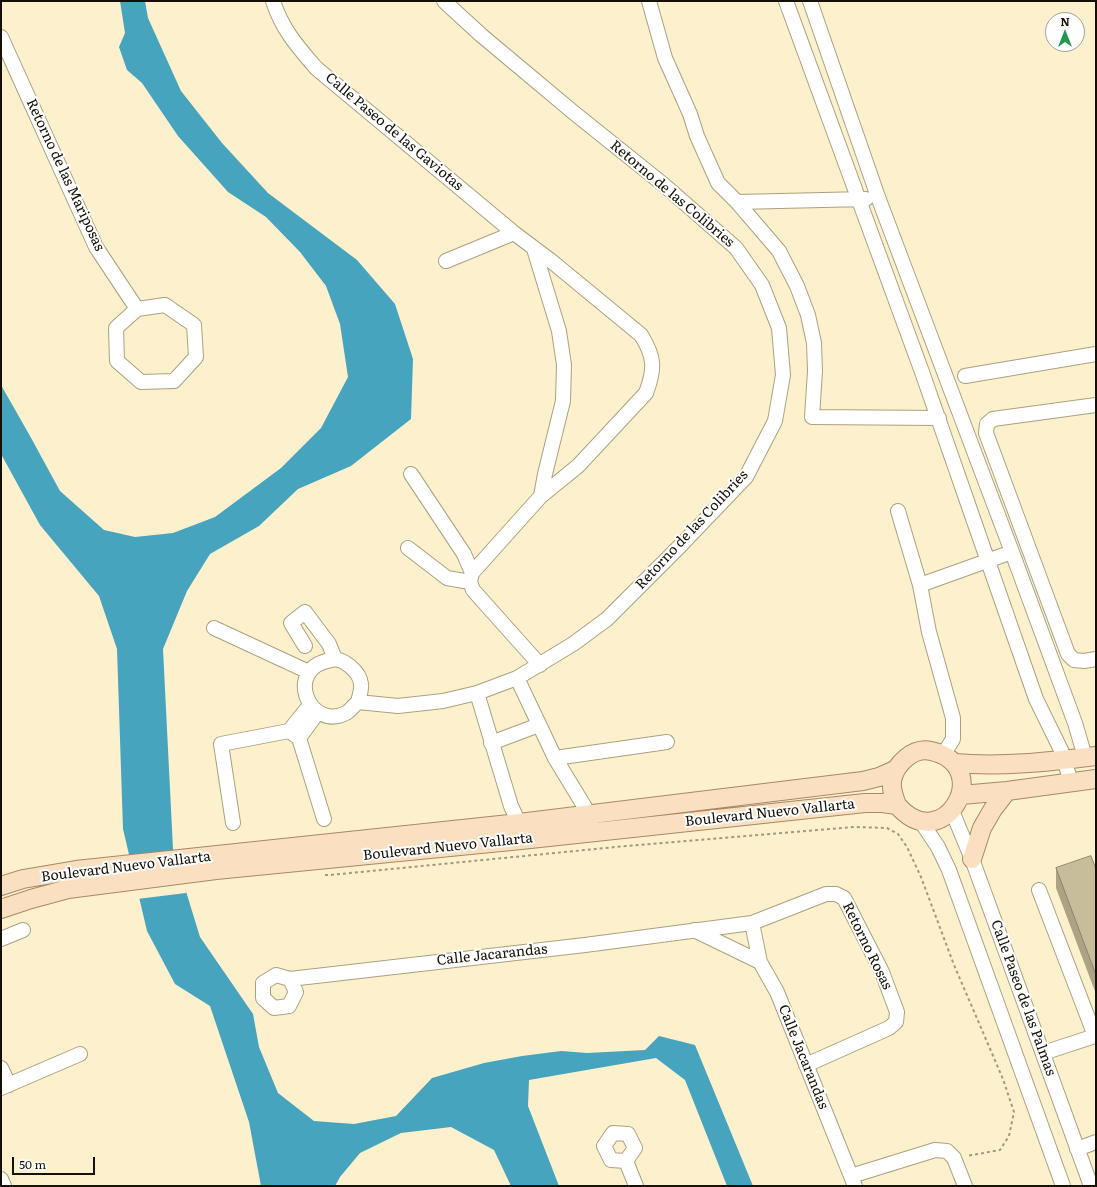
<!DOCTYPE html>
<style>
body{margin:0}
#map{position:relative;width:1097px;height:1187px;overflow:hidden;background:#fdf1cd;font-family:Literata,serif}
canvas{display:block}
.frame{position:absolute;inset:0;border:2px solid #141004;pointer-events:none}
.north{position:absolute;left:1045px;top:12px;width:40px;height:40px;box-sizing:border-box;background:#fefefe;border:1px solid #a09f9a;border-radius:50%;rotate:0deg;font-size:11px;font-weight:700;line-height:16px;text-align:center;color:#141004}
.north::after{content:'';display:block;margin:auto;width:14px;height:18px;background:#239651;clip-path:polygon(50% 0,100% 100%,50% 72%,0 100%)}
.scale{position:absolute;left:12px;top:1157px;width:83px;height:18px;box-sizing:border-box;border:2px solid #141004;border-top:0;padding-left:5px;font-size:12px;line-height:14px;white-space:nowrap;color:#141004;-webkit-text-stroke:3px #fefefe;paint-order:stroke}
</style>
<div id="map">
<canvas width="1097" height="1187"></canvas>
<div class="frame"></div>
<div class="north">N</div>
<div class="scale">50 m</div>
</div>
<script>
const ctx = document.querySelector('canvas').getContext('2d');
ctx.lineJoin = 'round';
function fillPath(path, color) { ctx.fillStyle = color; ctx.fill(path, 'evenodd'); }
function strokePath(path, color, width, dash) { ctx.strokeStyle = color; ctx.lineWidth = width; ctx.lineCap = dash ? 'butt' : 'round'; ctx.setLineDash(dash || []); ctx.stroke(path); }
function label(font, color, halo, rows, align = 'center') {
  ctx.font = font + ' Literata,serif'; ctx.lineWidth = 4; ctx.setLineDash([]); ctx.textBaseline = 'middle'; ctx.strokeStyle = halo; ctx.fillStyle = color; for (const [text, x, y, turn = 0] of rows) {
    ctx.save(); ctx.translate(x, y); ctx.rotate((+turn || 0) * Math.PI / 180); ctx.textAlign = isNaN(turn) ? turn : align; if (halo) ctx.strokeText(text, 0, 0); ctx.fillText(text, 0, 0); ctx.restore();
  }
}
fillPath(new Path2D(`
 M120 1H145L148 18 181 91 222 143 268 193 357 260 395 304 413 359 411 419 351 466 298 489 259 526 210 554 187 591 163 649 173 849 200 937 253 1014 259 1047 278 1093 314 1121 354 1124 396 1116 432 1078 484 1063 522 1056 561 1051 587 1053 645 1050 659 1036 695 1045 753 1186H727L685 1080 656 1058 529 1080 528 1106 559 1186H511L494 1150 451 1127 401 1133 360 1153 340 1177 335 1186H261L249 1122 210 1006 175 984 147 931 123 829 117 649 99 596 40 525 1 454V385L30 436 60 491 104 530 135 537 173 533 215 517 281 468 321 428 348 377 340 324 326 286 300 252 266 217 228 192 178 136 142 83 127 70 119 47 125 33Z`), '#46a4bf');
fillPath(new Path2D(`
 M131 871 185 881 186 893 137 899Z`), '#fdf1cd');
const minor = new Path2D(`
 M273 1C282 29 297 46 316 68L514 233 550 260 641 335C655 357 655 369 646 393L578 466 541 496 472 573 470 582 473 590 540 665
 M649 1 665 58 690 114 697 136 718 183 737 202 779 251 797 286 808 315 814 343 815 371 812 417 939 418
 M786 1 922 372 1036 699 1061 750 1071 782
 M810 1 878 197 1012 552 1075 723 1085 757
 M1 37 96 247 137 309
 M737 202 866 199
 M534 249 559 331 564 365 563 401 545 474 541 496
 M446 261 514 233
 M165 305 194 325 196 357 174 381 141 382 117 361 116 328 137 309Z
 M965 376 1096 354
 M1096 405 993 419 987 424 986 433 1068 654 1074 660 1084 661 1096 659
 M411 474 464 554 472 573
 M898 511 920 585 929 632 953 718V739L943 755
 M408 548 447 578 470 582
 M920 585 1012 552
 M214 628 309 672
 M305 646 291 623 305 612 329 644 335 659
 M517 678 555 758 589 814 590 824
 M477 693 511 806 519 823 520 832
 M358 702C359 697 362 689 361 684 360 672 343 657 331 660 283 668 309 732 346 713 350 711 354 705 358 702L398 706 443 701 477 693 517 678 573 644 607 619 682 544 746 477 775 421 783 375 779 328 762 285 736 248 664 185 573 112 481 35 444 1
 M289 731 299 738 324 819
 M299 738 318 712
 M491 743 539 725
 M555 758 667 742
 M952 811 972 859 1091 1186
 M920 820 938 847 949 870 1063 1186
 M233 823 221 744 289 731 310 705
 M1039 890 1095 1036 1043 1053
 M752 923 760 962 777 992 855 1186
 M694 930 760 962
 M1 939 23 930
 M290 979 296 992 289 1006 274 1008 263 998V983L276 975 290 979 585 945 752 923 826 894H836L844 898 882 972 897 1012 896 1022 889 1028 806 1065
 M1 1068 9 1085
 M1 1088 80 1054
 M613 1133 628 1134 635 1148 626 1161 611 1160 604 1146Z
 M1077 1149 1096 1142
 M626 1161 636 1186
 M851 1176 935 1150 947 1151 954 1158 965 1186
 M1 1179 4 1186`);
const major = new Path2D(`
 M954 763C1001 767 1049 762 1096 756
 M961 795 1007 791 1096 779
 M972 859 982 828 993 809 1007 791
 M1 886 23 879 76 870 519 823 863 781 879 777 895 770
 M1 909 31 899 68 889 216 870 521 840 865 803H882L897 805C943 859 997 766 931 751 913 747 895 764 892 781 891 790 894 797 897 805`);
strokePath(minor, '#aba07f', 16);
strokePath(major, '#a78864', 20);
strokePath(new Path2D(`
 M325 875H330L626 846 855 827 887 828 898 834 907 847 921 877 954 965 1003 1079 1014 1112 1009 1136 1000 1150 967 1156`), '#a1987e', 2, [3, 3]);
strokePath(minor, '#fff', 14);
strokePath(major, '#fadfc1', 18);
fillPath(new Path2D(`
 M1056 868 1096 869V994L1056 888Z`), '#aca384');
const building = new Path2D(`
 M1091 856 1096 869V975L1056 868Z`);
fillPath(building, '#c8bd9a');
strokePath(building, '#8c846c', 1);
label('14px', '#141004', '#fefefe', [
 ["Calle Paseo de las Gaviotas",394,132,40],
 ["Retorno de las Mariposas",65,175,65],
 ["Retorno de las Colibries",672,194,40],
 ["Retorno de las Colibries",692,530,-47],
 ["Boulevard Nuevo Vallarta",770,813,-6],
 ["Boulevard Nuevo Vallarta",448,847,-6],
 ["Boulevard Nuevo Vallarta",126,867,-7],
 ["Retorno Rosas",867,946,64],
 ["Calle Jacarandas",492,955,-6],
 ["Calle Paseo de las Palmas",1023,998,70],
 ["Calle Jacarandas",803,1057,68]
]);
</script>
